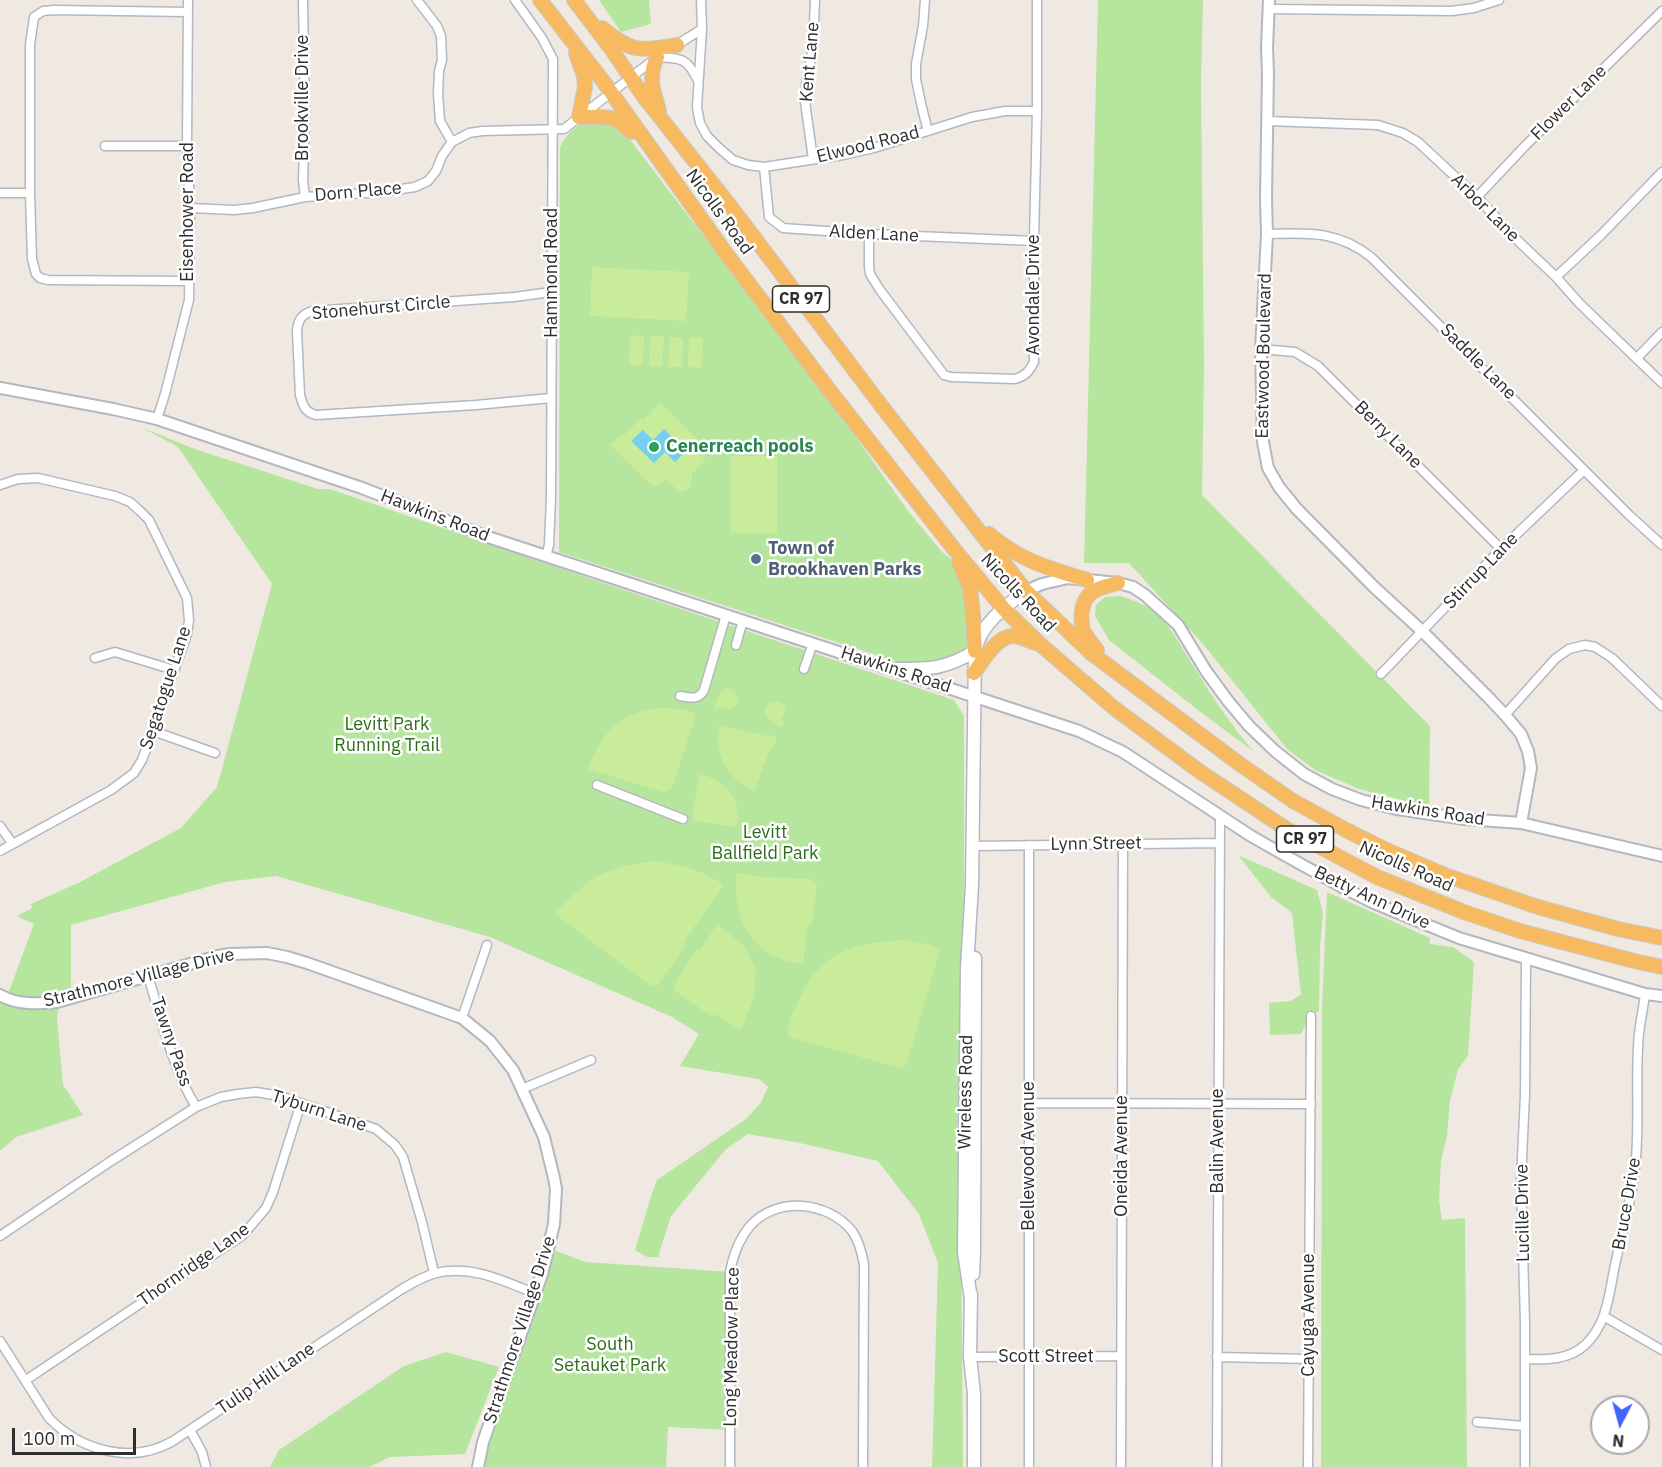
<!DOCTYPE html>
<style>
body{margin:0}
#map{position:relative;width:1662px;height:1467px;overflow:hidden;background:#efe9e1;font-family:"IBM Plex Sans",sans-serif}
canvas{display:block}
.north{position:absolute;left:1590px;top:1395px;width:60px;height:60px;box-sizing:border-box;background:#fff;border:2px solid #ababab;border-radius:50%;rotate:186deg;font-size:16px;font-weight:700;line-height:24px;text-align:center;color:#2e2e2e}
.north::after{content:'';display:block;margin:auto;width:21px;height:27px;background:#4264fb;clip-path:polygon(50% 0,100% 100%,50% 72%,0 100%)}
.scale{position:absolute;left:12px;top:1428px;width:124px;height:27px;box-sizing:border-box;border:3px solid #2e2e2e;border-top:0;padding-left:8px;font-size:18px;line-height:21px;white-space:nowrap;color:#2e2e2e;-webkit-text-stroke:4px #fff;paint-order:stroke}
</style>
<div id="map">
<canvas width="1662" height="1467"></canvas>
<div class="north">N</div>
<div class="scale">100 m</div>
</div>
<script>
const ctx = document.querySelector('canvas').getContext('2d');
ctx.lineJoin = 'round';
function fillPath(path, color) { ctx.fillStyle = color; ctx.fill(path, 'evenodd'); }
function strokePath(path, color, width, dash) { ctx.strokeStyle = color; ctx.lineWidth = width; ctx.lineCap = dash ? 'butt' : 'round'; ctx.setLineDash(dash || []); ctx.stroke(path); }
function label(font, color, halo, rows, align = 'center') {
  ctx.font = font + ' "IBM Plex Sans",sans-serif'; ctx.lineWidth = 5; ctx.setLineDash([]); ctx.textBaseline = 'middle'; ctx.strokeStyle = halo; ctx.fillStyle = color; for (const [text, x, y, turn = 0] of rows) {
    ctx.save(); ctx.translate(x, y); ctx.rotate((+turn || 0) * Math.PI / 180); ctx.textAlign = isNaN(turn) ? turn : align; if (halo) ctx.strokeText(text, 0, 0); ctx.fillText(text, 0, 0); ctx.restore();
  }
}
fillPath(new Path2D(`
 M599 0H649L651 24 621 32Z
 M1098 0H1203L1201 84 1204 366 1202 495 1430 726 1429 807 1359 789 1315 770 1287 749 1203 644 1129 563H1084Z
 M588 121 618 124 841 416 908 511 942 552 950 558 961 573 967 585 971 638 967 656 958 664 947 671 938 675 559 552 560 148C565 134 575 127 588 121Z
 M141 427 192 448 318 489H330L594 580 954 700 964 716V1105H960L963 1467H932L938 1263 919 1214 878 1161 800 1143 748 1134 726 1149 671 1216 658 1257H647L635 1250 652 1193 657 1180 746 1119 760 1104 768 1087 759 1079 680 1066 699 1034 672 1017 490 937 276 876 225 882 71 925V994L36 1000 8 994 34 924 17 916 32 908 31 904 80 882 181 828 217 787 272 584 178 447Z
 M1120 596C1133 600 1147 605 1157 614 1170 625 1185 653 1194 667 1212 696 1231 725 1253 751L1203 714 1109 640 1095 616 1096 605 1105 597Z
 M1238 855 1317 890 1323 913 1320 947 1319 1011 1308 1019 1301 1034 1270 1035 1269 1003 1290 1001 1301 995 1292 913 1271 897Z
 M1327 892 1430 938V944L1453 947 1474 962 1468 1056 1458 1069 1450 1101 1447 1136 1441 1161 1439 1199 1442 1220 1465 1218 1467 1467H1321L1322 1007Z
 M0 999 59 1008 57 1018 63 1085 83 1115 16 1137 0 1151Z
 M548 1248 586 1262 730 1272V1430L668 1427 666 1467H478Z
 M446 1352 499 1367 465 1454 390 1457 369 1467H270L279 1450 404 1366Z`), '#b6e59e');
fillPath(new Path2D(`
 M592 267 689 272 686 321 590 316Z
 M630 335 644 336 643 365H629Z
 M650 336H664L662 366H649Z
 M670 337 683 338 682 367H668Z
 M689 338H703L702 368 688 367Z
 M660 403 701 443 695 449 706 460 692 473C693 483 691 491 680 492L665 479 659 485 652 486 610 445 622 433 624 435 641 418 643 420Z
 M731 456H777V533H731Z
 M726 688 733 690 739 699 736 706 731 710 723 708 717 710 714 706 722 690Z
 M777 701 782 703 785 706 784 714 781 719 784 722 783 726 778 727 775 722 766 717 764 711 768 703Z
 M659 708 682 709 696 714 673 785 670 790 663 792 588 769C602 732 618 714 659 708Z
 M719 725 767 736 774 735 776 738 775 746 771 747 754 792C726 775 715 759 719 725Z
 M700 774C726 781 744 798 736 827L695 821 692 813Z
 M654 861C681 865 702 870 724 885L685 940 684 948 657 986 648 984 555 914C588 877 605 867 654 861Z
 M736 873 766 877 812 879 817 885 812 923 807 927 803 964C752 958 733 921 736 873Z
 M717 924 744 946 756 970 754 997 741 1030 716 1015H710L675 991 674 985 696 949H701Z
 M905 940 931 945 940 950 907 1063 904 1067 900 1068 789 1037C786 1023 792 1014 798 1002 821 951 852 943 905 940Z`), '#c9ec9a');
fillPath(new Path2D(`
 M664 429 686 451 675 462 665 452 654 463 631 441 643 430 653 440Z`), '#75cff0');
const minor = new Path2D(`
 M303 0 305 120 303 180 305 197
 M417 0 437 26 441 36 442 60 439 71 438 94 440 121 452 142
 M515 0 542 38 553 59 551 498 549 545 546 556
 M701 0 702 29 697 107 700 123 707 136 719 148 733 160 748 165 764 167 843 155 874 148 972 117 1005 111H1037
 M925 0 923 26 916 64V79L922 108 928 131
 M1269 9 1452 11 1474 8 1499 0
 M187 12 54 10 43 11 34 17 30 45V193L32 259 36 274 40 278 48 280 188 281
 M675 46 702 29
 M657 57C679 58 687 57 697 79
 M1267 121 1378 125 1403 133 1418 142 1477 197 1514 237 1556 277 1580 304 1662 383
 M105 146H187
 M813 159 805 102 806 85 813 46 815 0
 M764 167 769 217 783 228 869 234 1034 241
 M0 193H30
 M1477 197 1524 147 1662 11
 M190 208 234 210 253 208 305 197 382 192 415 187 428 181 436 171 442 156 452 142 469 133 482 131 564 129 656 58
 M869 234V267L870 274 880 290 944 375 951 377 1015 379C1025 376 1029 372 1034 362V241L1037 111V0
 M1267 234C1307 233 1337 230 1371 257L1629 515 1662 545
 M1556 277 1601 235 1662 172
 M1261 349 1295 352 1318 366 1501 549
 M1637 358 1662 332
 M551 398 476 405 316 415C305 412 303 406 300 395L297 331C298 320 301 315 312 311L514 297 551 292
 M157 419 165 394 189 300 190 208 187 146 188 0
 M0 485 18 479 38 478 115 496 130 502 140 511 149 520 187 598 189 620 187 634 153 731 142 760 134 773 111 790 0 851
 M736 645 743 620
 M95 658 115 652 174 670
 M804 669 813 643
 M1381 674 1501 549 1584 470
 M680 696C691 698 699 700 704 690L726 615
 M1505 715 1555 659 1569 649 1585 645 1595 647 1612 658 1662 706
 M153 731 215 753
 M597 785 683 819
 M0 826 12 843
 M973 846 1220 843
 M148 976C162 1021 172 1067 196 1107
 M462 1018 487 945
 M522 1089 591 1060
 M1029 1103 1311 1104
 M0 1236 111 1161 196 1107 221 1097 238 1094 256 1092 280 1096 376 1129 395 1145 403 1157 422 1222 434 1273
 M1605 1317 1662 1350
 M0 1341 49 1418C81 1451 132 1465 173 1441L402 1289C412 1283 424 1276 436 1273 471 1265 502 1280 534 1293
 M970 1357 1121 1356
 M1217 1357 1309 1359
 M1525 1359C1546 1360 1569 1360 1585 1345 1608 1323 1609 1293 1615 1265 1623 1229 1633 1194 1636 1158 1639 1121 1636 1085 1638 1048 1638 1030 1643 1012 1645 994
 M26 1380 243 1235 266 1208 273 1192 301 1103
 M1477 1422 1524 1426
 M190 1430 202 1452 206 1467
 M730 1467V1272C733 1256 739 1239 750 1226 776 1196 828 1201 852 1231 859 1241 862 1253 864 1265L863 1467
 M1029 1467V845
 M1121 1467 1123 844
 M1217 1467 1220 816
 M1308 1467 1311 1016
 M1525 1467V1323L1521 1180 1525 1095 1526 959`);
const tertiary = new Path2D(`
 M1269 0 1267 48 1268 73 1266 198 1267 234 1261 349 1263 442 1268 468 1279 487 1296 508 1374 587 1422 631 1490 699 1505 715 1521 734 1528 751 1531 768 1521 823
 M0 388 113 409 157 419 362 488 488 537 1079 731 1123 752 1251 836 1279 852 1342 887 1374 903 1459 938 1645 994 1662 996
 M1026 591 1042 584 1068 578 1118 583 1133 587 1145 595 1178 625 1206 671 1228 701 1249 726 1275 751 1304 774 1332 789 1361 800 1397 809 1465 819 1521 823 1662 856
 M0 995C17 1005 38 1004 57 1002L218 956 230 954 267 953 287 957 307 963 462 1018 490 1041 513 1070 544 1137 554 1178 556 1189 554 1224 542 1274 483 1442 478 1467`);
const secondary = new Path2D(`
 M892 669C926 669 945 670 975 651
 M973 1274 974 1252 975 958
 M971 1294 970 1357 974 1394V1467
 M971 1299 964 1252 967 968 972 885 975 651C980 625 1005 606 1026 591`);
const trunk = new Path2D(`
 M540 0 603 81 725 252 830 391 954 549 1003 608 1041 645 1114 708 1199 771 1288 830 1377 877 1464 912 1520 931 1638 962 1662 967
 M574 0 612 50 644 97 731 207 880 404 1026 591 1091 653 1241 765 1293 801 1346 830 1382 848 1445 875 1538 907 1618 929 1662 938
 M602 28C632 53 640 51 677 45
 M576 53 584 76 585 87 579 117C603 118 614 112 631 132
 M657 57C648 76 653 92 659 110
 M989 534C1021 561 1048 568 1087 580
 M959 562 970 587 973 615 975 651
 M1097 650C1092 644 1086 636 1083 630 1080 618 1081 601 1091 593 1098 587 1109 586 1118 583
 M974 673C983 661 995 638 1012 636 1020 636 1028 640 1035 643`);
strokePath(minor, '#b4b7c1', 11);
strokePath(tertiary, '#b4b7c1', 14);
strokePath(secondary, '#b4b7c1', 15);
strokePath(trunk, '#c9c9c9', 16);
strokePath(minor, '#fff', 8);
strokePath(tertiary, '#fff', 10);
strokePath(secondary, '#fff', 12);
strokePath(trunk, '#f8ba60', 14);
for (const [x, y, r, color] of [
 [654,447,6,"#2e9e5b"],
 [756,559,6,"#5c6f8a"]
]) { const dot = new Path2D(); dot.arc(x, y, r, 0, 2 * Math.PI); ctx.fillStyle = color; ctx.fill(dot); strokePath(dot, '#fff', 2); }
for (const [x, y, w] of [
 [801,299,57],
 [1305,839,57]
]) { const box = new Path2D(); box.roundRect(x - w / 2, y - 13, w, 26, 4.5); ctx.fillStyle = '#fff'; ctx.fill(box); strokePath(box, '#2e2e2e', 1.5); }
label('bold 16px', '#2e2e2e', null, [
 ["CR 97",801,299],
 ["CR 97",1305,839]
]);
label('18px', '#2e2e2e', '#fff', [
 ["Kent Lane",810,62,-85],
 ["Brookville Drive",303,98,-90],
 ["Flower Lane",1569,103,-45],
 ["Elwood Road",868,145,-14],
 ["Dorn Place",358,192,-5],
 ["Arbor Lane",1485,208,45],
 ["Eisenhower Road",188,212,-90],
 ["Nicolls Road",719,212,54],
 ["Alden Lane",874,234,3],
 ["Hammond Road",552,273,-90],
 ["Avondale Drive",1034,295,-90],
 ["Stonehurst Circle",381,308,-5],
 ["Eastwood Boulevard",1264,356,-89],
 ["Saddle Lane",1478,362,45],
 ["Berry Lane",1388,435,45],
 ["Hawkins Road",435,516,21],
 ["Stirrup Lane",1481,571,-46],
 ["Nicolls Road",1018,593,47],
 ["Hawkins Road",896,670,18],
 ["Segatogue Lane",166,688,-72],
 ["Hawkins Road",1428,811,9],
 ["Lynn Street",1096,844,-1],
 ["Nicolls Road",1406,867,24],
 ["Betty Ann Drive",1372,898,25],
 ["Strathmore Village Drive",139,978,-14],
 ["Tawny Pass",171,1042,71],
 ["Wireless Road",966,1092,-89],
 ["Tyburn Lane",319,1111,18],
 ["Balin Avenue",1218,1141,-90],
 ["Bellewood Avenue",1029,1156,-90],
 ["Oneida Avenue",1122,1156,-90],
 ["Bruce Drive",1627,1204,-80],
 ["Lucille Drive",1523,1213,-91],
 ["Thornridge Lane",194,1265,-35],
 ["Cayuga Avenue",1309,1315,-90],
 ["Strathmore Village Drive",520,1330,-72],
 ["Long Meadow Place",732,1347,-89],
 ["Scott Street",1046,1357],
 ["Tulip Hill Lane",266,1379,-34]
]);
label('bold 18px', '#27864d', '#fff', [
 ["Cenerreach pools",666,447]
], 'left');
label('bold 18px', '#4e5e75', '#fff', [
 ["Town of",768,549],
 ["Brookhaven Parks",768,570]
], 'left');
label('18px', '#2c6e1b', '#fff', [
 ["Levitt Park",387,725],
 ["Running Trail",387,746],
 ["Levitt",765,833],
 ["Ballfield Park",765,854],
 ["South",610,1345],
 ["Setauket Park",610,1366]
]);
</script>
